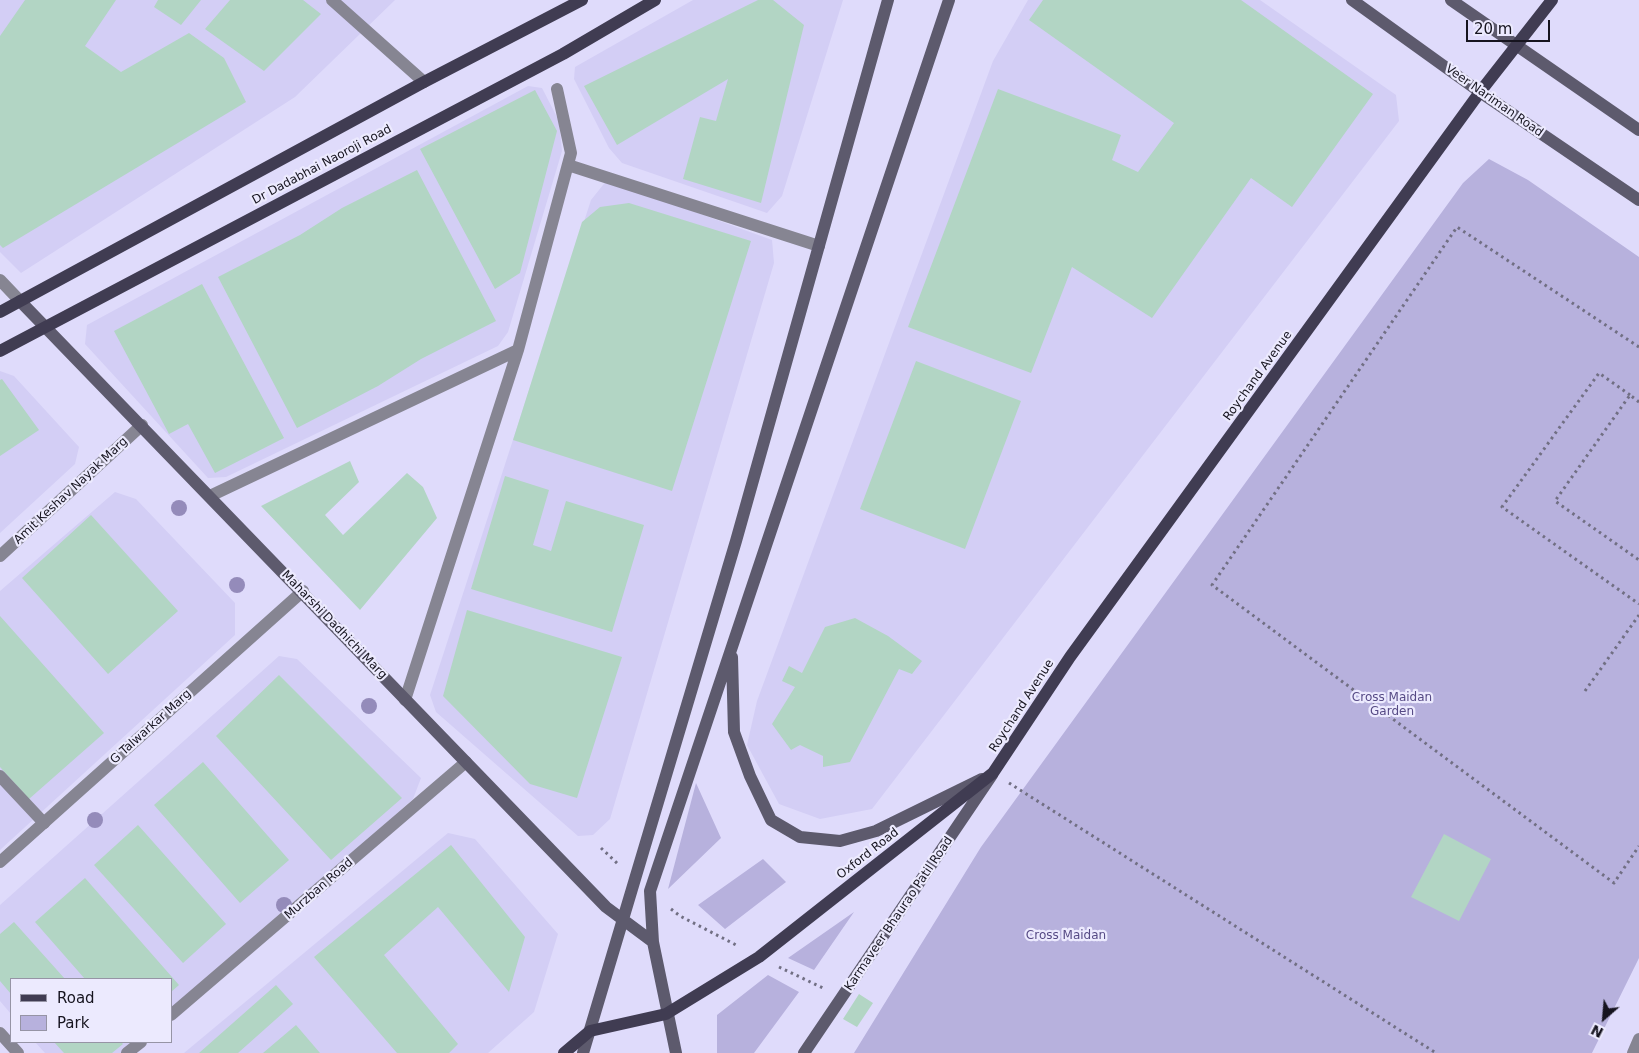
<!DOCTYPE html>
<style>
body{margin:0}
#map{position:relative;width:1639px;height:1053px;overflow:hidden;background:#dfdbfb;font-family:"DejaVu Sans",sans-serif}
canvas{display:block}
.legend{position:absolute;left:10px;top:978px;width:162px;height:65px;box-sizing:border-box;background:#eceafe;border:1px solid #9694a5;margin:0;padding:6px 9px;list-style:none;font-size:15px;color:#16141f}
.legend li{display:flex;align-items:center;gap:10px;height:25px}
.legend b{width:25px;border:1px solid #9694a5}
.north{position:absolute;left:1579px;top:993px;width:50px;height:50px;-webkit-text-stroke:4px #eceafe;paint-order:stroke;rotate:207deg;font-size:14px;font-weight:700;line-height:20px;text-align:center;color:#16141f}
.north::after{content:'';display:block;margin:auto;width:18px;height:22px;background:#16141f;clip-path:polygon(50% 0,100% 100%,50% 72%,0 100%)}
.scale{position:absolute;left:1466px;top:20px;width:84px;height:22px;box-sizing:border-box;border:2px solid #16141f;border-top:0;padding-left:6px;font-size:15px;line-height:18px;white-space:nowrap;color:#16141f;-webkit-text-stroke:4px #eceafe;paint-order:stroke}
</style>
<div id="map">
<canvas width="1639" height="1053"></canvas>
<ul class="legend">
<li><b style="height:6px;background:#403c52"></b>Road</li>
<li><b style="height:14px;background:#b7b1dd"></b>Park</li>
</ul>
<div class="north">N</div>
<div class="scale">20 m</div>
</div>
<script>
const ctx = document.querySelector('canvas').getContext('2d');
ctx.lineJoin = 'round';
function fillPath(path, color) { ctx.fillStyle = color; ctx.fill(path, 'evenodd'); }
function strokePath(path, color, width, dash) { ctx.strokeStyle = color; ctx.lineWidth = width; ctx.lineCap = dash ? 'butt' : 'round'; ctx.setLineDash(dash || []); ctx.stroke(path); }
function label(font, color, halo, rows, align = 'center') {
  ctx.font = font + ' "DejaVu Sans",sans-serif'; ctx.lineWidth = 4.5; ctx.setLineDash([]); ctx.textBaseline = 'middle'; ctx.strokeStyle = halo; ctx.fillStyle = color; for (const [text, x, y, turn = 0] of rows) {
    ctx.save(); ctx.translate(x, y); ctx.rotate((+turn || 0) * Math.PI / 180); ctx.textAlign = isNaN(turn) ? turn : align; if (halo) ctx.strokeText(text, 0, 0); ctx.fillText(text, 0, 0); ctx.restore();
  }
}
fillPath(new Path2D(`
 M0 0H395L295 97 21 273 0 252Z
 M693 0H843L782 196 767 213 622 163 609 148 574 79 575 67Z
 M1028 0H1260L1396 95 1399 121 872 809 820 819 779 804 747 745 757 701 993 61Z
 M528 86 542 88 559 121 562 151 508 332 498 346 226 477 208 478 85 344 87 325Z
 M607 180 772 240 774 263 610 819 593 835 578 836 436 712 430 695 591 200Z
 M0 371 14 376 79 447 75 464 0 533Z
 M115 492 136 499 235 603V635L0 850V591Z
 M279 656 297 659 421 778 413 799 171 1014V979H11V1014L0 1001V905Z
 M448 833 475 839 558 934 534 1012 488 1053H184Z
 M35 1042H140L127 1053H45Z`), '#d3cef5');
fillPath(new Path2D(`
 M1489 159 1528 180 1639 257V958L1592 1053H854L981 847 1463 183Z
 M696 783 721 838 668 889Z
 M763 859 786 882 725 929 698 905Z
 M854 912 814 970 788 958Z
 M768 975 799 992 754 1053H717V1015Z`), '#b7b1dd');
fillPath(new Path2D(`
 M25 0H116L85 46 121 72 189 33 224 58 246 102 3 248 0 245V36Z
 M158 0H201L181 25 154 7Z
 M230 0H303L321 14 264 71 205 29Z
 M758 0H773L804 25 761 203 683 179 700 117 716 121 728 79 617 145 584 86Z
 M1043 0H1241L1373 94 1292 207 1251 178 1152 318 1072 267 1031 373 908 327 998 89 1121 135 1112 160 1138 172 1174 123 1029 20Z
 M535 90 557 131 520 273 495 289 420 149Z
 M417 170 496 321 421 359 378 386 297 428 218 277 300 235 342 208Z
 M629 203 751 241 672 491 513 440 582 222 600 207Z
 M202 284 284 438 215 473 188 424 169 434 114 331Z
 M916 361 1021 401 965 549 860 509Z
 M2 379 39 430 0 456V380Z
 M350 461 359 482 325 515 343 535 407 473 423 487 437 518 360 610 261 506Z
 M505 476 549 490 533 545 551 551 566 501 644 525 612 632 471 589Z
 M91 515 178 611 108 674 22 578Z
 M467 610 622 657 577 798 530 784 443 696Z
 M0 616 104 733 29 799 0 767Z
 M855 618 888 636 922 661 912 674 899 669 850 762 823 767V756L800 745 791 750 772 724 795 687 782 681 789 666 802 673 825 627Z
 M279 675 402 798 331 860 216 736Z
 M203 762 289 860 240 903 154 805Z
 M138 825 226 924 183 963 94 865Z
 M1444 834 1491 859 1459 921 1411 897Z
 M451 845 525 937 509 992 438 907 384 955 458 1044 449 1053H397L314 957Z
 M85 878 179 985 171 992V979H85L35 922Z
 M14 922 65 979H11V994L0 981V934Z
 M276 985 293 1004 238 1053H199Z
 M859 994 873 1003 857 1027 843 1019Z
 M296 1025 320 1053H263Z
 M54 1042H121L123 1044 112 1053H64Z`), '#b2d5c4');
strokePath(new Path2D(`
 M1639 347 1457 227 1212 585 1614 883 1639 846
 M1630 395 1599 373 1502 507 1639 604
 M1639 402 1630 395 1555 501 1639 560
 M1585 691 1639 615
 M1009 783 1436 1053
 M601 848 619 865
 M671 909 680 916 738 946
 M779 967 823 988`), '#716f83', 3, [2.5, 4]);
strokePath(new Path2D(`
 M0 776 44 823`), '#868592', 12);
strokePath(new Path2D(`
 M332 0 424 82
 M568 165 819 246
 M210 496 518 350
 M405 700 518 350 571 153 557 89
 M0 862 303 591
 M0 1033 18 1053`), '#868592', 12);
strokePath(new Path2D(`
 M0 280 20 301
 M0 556 142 425
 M171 1015 466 762
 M127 1053 141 1042
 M1633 1053 1639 1039`), '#868592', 12);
strokePath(new Path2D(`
 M1352 0 1480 92 1639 200
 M1451 0 1639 130
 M20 301 606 907 653 942
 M732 657 734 732 750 776 771 820 800 837 840 841 876 831 982 779
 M583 1053 736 541 888 0
 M676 1053 653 942 650 891 949 0
 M804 1053 992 775`), '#5d5a6d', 12);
strokePath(new Path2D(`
 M0 312 424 82 582 0
 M0 351 563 54 655 0
 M564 1053 590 1031 666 1014 759 957 993 773 1070 657 1480 92 1552 0`), '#403c52', 12);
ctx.fillStyle = '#948bba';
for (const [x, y] of [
 [179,508],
 [237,585],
 [369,706],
 [95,820],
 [284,905]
]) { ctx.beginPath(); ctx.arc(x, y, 8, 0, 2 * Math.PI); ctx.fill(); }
label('12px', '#16141f', '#eceafe', [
 ["Veer Nariman Road",1494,101,35],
 ["Dr Dadabhai Naoroji Road",322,165,-28],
 ["Roychand Avenue",1258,376,-54],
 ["Amit Keshav Nayak Marg",71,491,-43],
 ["Maharshi Dadhichi Marg",334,625,46],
 ["Roychand Avenue",1022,706,-57],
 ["G Talwarkar Marg",151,727,-42],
 ["Oxford Road",868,854,-38],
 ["Murzban Road",319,889,-41],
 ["Karmaveer Bhaurao Patil Road",899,914,-56]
]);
label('12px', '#564a85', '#eceafe', [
 ["Cross Maidan",1392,698],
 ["Garden",1392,712],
 ["Cross Maidan",1066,936]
]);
</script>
